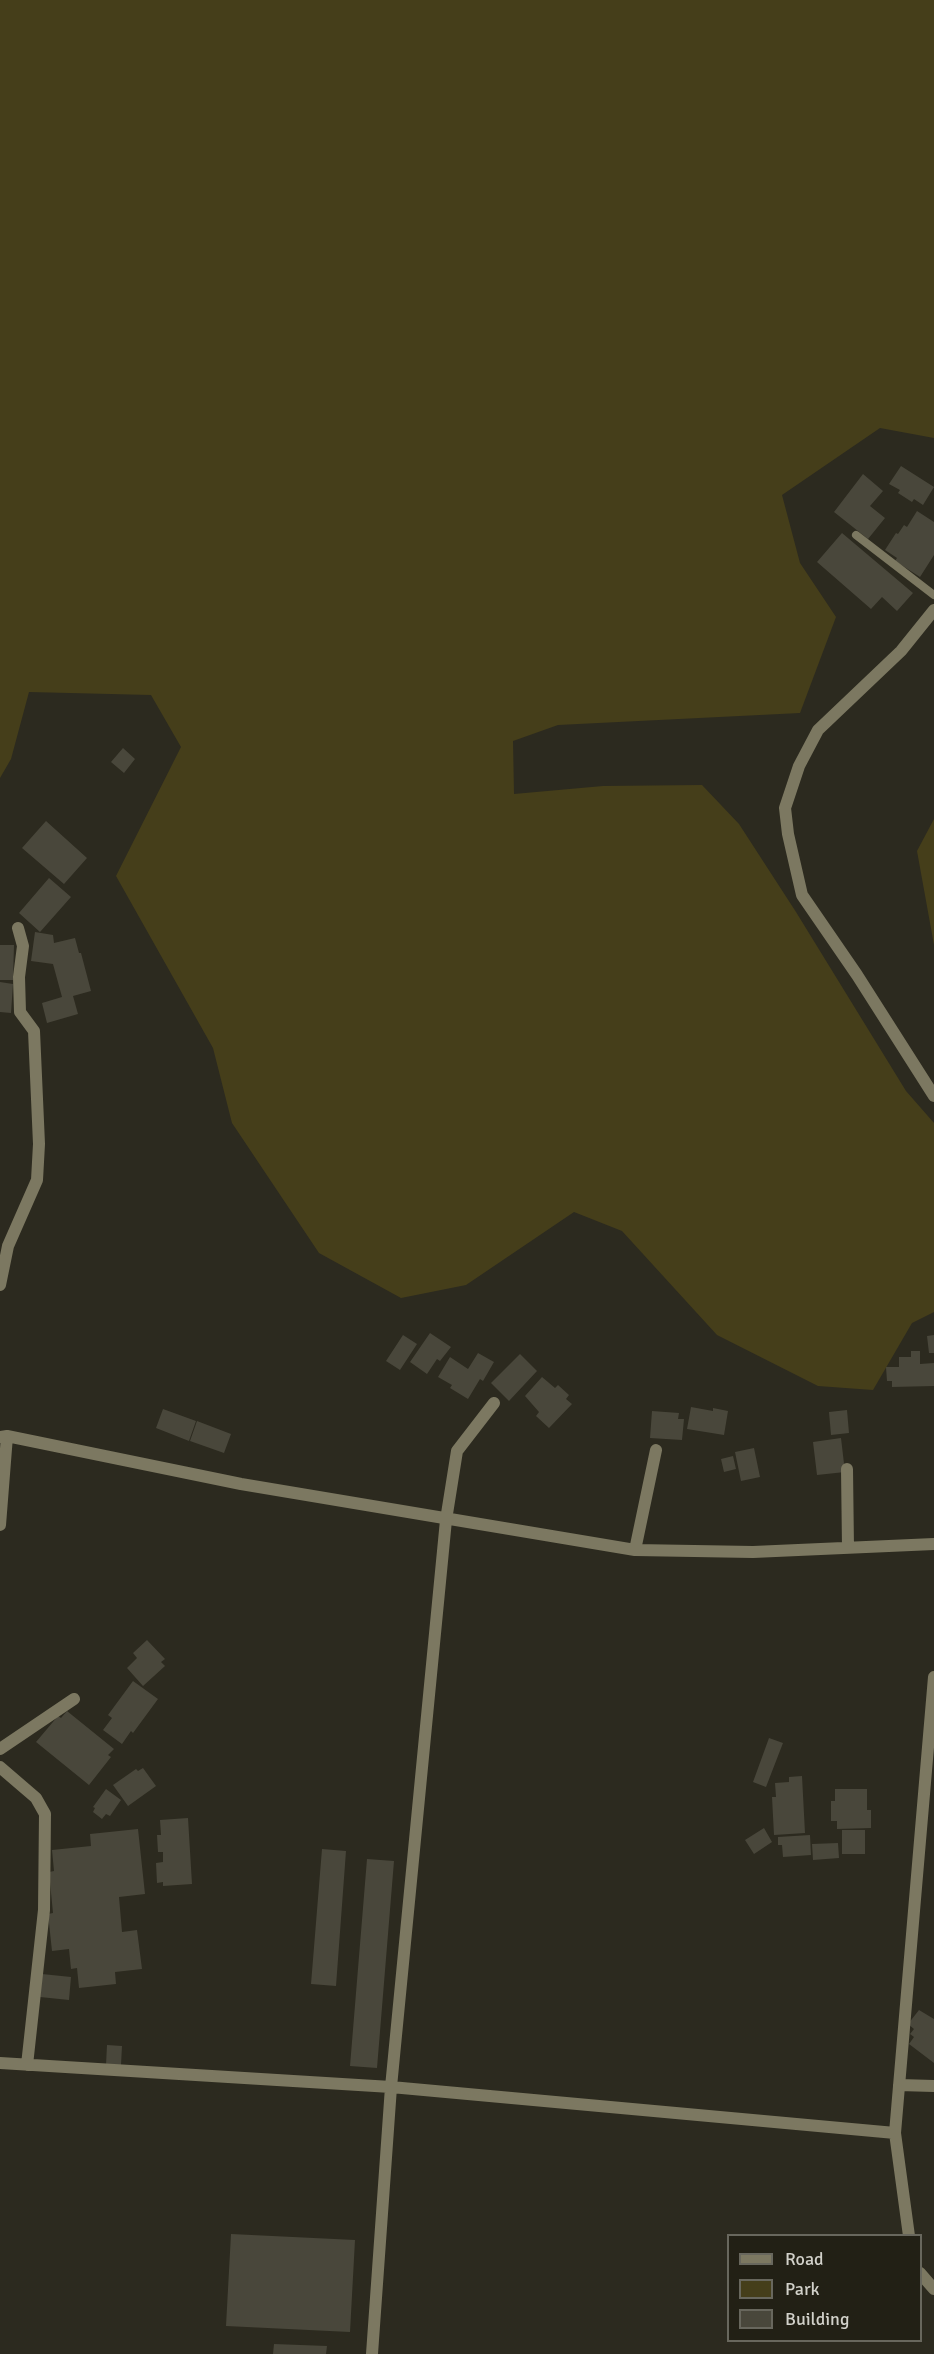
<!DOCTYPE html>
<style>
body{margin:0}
#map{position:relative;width:934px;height:2354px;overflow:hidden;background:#2c2a1f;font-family:Signika,sans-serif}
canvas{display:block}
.legend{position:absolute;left:727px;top:2234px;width:195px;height:108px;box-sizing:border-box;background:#222015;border:2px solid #68675d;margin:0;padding:8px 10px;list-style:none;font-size:18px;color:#d2d1ca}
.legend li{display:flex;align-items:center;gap:12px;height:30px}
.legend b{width:30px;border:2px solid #68675d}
</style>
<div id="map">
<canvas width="934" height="2354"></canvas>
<ul class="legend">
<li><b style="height:8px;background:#7c7861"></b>Road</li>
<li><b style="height:16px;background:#453e1a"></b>Park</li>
<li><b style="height:16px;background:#49473b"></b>Building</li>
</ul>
</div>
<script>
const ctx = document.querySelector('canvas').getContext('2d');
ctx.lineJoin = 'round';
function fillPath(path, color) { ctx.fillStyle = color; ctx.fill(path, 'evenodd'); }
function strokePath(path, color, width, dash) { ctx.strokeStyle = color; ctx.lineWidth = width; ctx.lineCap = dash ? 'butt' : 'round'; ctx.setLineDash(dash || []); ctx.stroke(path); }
fillPath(new Path2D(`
 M0 0H934V438L880 428 782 495 800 563 836 617 800 713 558 725 513 741 514 794 603 786 702 785 739 824 796 912 906 1091 934 1123V1312L912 1323 873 1390 818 1386 717 1335 622 1231 574 1212 466 1285 401 1298 319 1253 232 1123 213 1048 116 876 181 747 151 695 29 692 11 759 0 778Z
 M934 819V945L917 851Z`), '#453e1a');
fillPath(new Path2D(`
 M901 466 934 487 923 505 914 499 912 502 898 493 900 490 889 484Z
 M863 474 883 491 870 506 885 518 868 539 834 512Z
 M917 511 934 522V555L920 577 895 561 897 558 885 550 896 533 898 534 904 525 907 527Z
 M842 533 913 593 897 611 882 597 871 609 817 562Z
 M123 748 135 759 124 773 111 762Z
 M46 821 87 858 64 884 22 848Z
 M49 878 71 897 40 932 19 913Z
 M35 932 53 935 54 943 75 938 79 953H81L91 991 73 996 78 1014 47 1023 42 1003 62 997 53 964 31 961Z
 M0 945H14L13 980H0Z
 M0 982 13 984 11 1013 0 1012Z
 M430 1333 451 1347 440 1361 437 1359 427 1374 410 1362Z
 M403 1335 417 1344 400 1370 386 1361Z
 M934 1335V1353H929L927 1336Z
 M911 1351H920V1364L934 1363V1386L892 1387V1381H887L886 1367H899V1357H911Z
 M478 1353 494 1362 483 1381 480 1379 468 1399 450 1388 452 1385 438 1377 450 1357 468 1369Z
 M520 1354 537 1371 509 1401 491 1383Z
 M542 1377 555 1388 558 1385 569 1395 566 1399 572 1404 549 1428 536 1416 539 1412 525 1396Z
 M691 1407 713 1411V1408L728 1411 724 1435 687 1429Z
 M163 1409 196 1421 189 1441 156 1428Z
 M847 1410 849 1433 831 1435 829 1412Z
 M652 1411 679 1413 678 1419H684L682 1440 650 1438Z
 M197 1421 231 1434 224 1453 190 1441Z
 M841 1438 845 1472 817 1475 813 1442Z
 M754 1448 760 1477 741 1481 735 1452Z
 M733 1456 736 1469 724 1472 721 1459Z
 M147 1640 165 1659 161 1662 165 1666 143 1686 127 1668 137 1658 133 1653Z
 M133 1681 158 1699 133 1733 131 1731 122 1744 103 1730 112 1718 108 1715Z
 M67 1711 114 1749 108 1755 111 1757 89 1785 36 1742 58 1716 61 1718Z
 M769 1738 783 1743 766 1787 753 1782Z
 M143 1768 156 1786 128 1806 113 1785 136 1769 138 1771Z
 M802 1776 805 1833 774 1835 772 1797H776L775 1783 789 1782V1777Z
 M106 1789 121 1800 110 1816 106 1814 102 1819 93 1812 95 1808 93 1807Z
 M835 1789H867V1810H871V1828L837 1829V1821H831V1801H835Z
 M188 1818 192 1884 163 1886V1882L157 1883 156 1863 163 1862V1852H158L157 1835H161L160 1820Z
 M764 1828 772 1842 754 1854 745 1840Z
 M138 1829 145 1894 119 1897 122 1932 137 1930 142 1969 115 1972 116 1984 79 1988 77 1968 71 1969 69 1949 52 1951 48 1914 53 1913 49 1872 54 1871 52 1850 91 1846 90 1834Z
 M842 1830H865V1854H842Z
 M810 1835 811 1855 783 1857 782 1845H778V1837Z
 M838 1843 839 1858 813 1860 812 1844Z
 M322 1849 346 1851 336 1986 311 1984Z
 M367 1859 394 1861 377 2068 350 2066Z
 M42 1974 71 1977 69 2000 40 1997Z
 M919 2010 934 2019V2063L909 2044 914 2037 910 2034 914 2029 908 2024Z
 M107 2045 122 2046 121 2065H106Z
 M231 2234 355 2240 350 2332 226 2326Z
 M274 2344 327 2346 326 2354H273Z`), '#49473b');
strokePath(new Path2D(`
 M856 535 934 595`), '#7c7861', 8);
strokePath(new Path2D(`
 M934 610 901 651 818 730 799 766 785 808 788 834 802 895 857 975 934 1096
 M0 1285 8 1246 37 1180 39 1144 34 1031 20 1012 19 977 23 946 18 928
 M0 1437 7 1436 241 1484 635 1550 753 1552 934 1544
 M847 1469 848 1548
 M0 1525 7 1436
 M635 1550 656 1450
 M0 1749 74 1699
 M0 1767 36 1798 45 1814 44 1910 27 2065
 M0 2063 391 2087 895 2133
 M899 2085 934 2086
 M909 2236 895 2133 934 1677
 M920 2273 934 2289
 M372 2354 391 2087 446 1520 457 1451 494 1403`), '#7c7861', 12);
</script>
